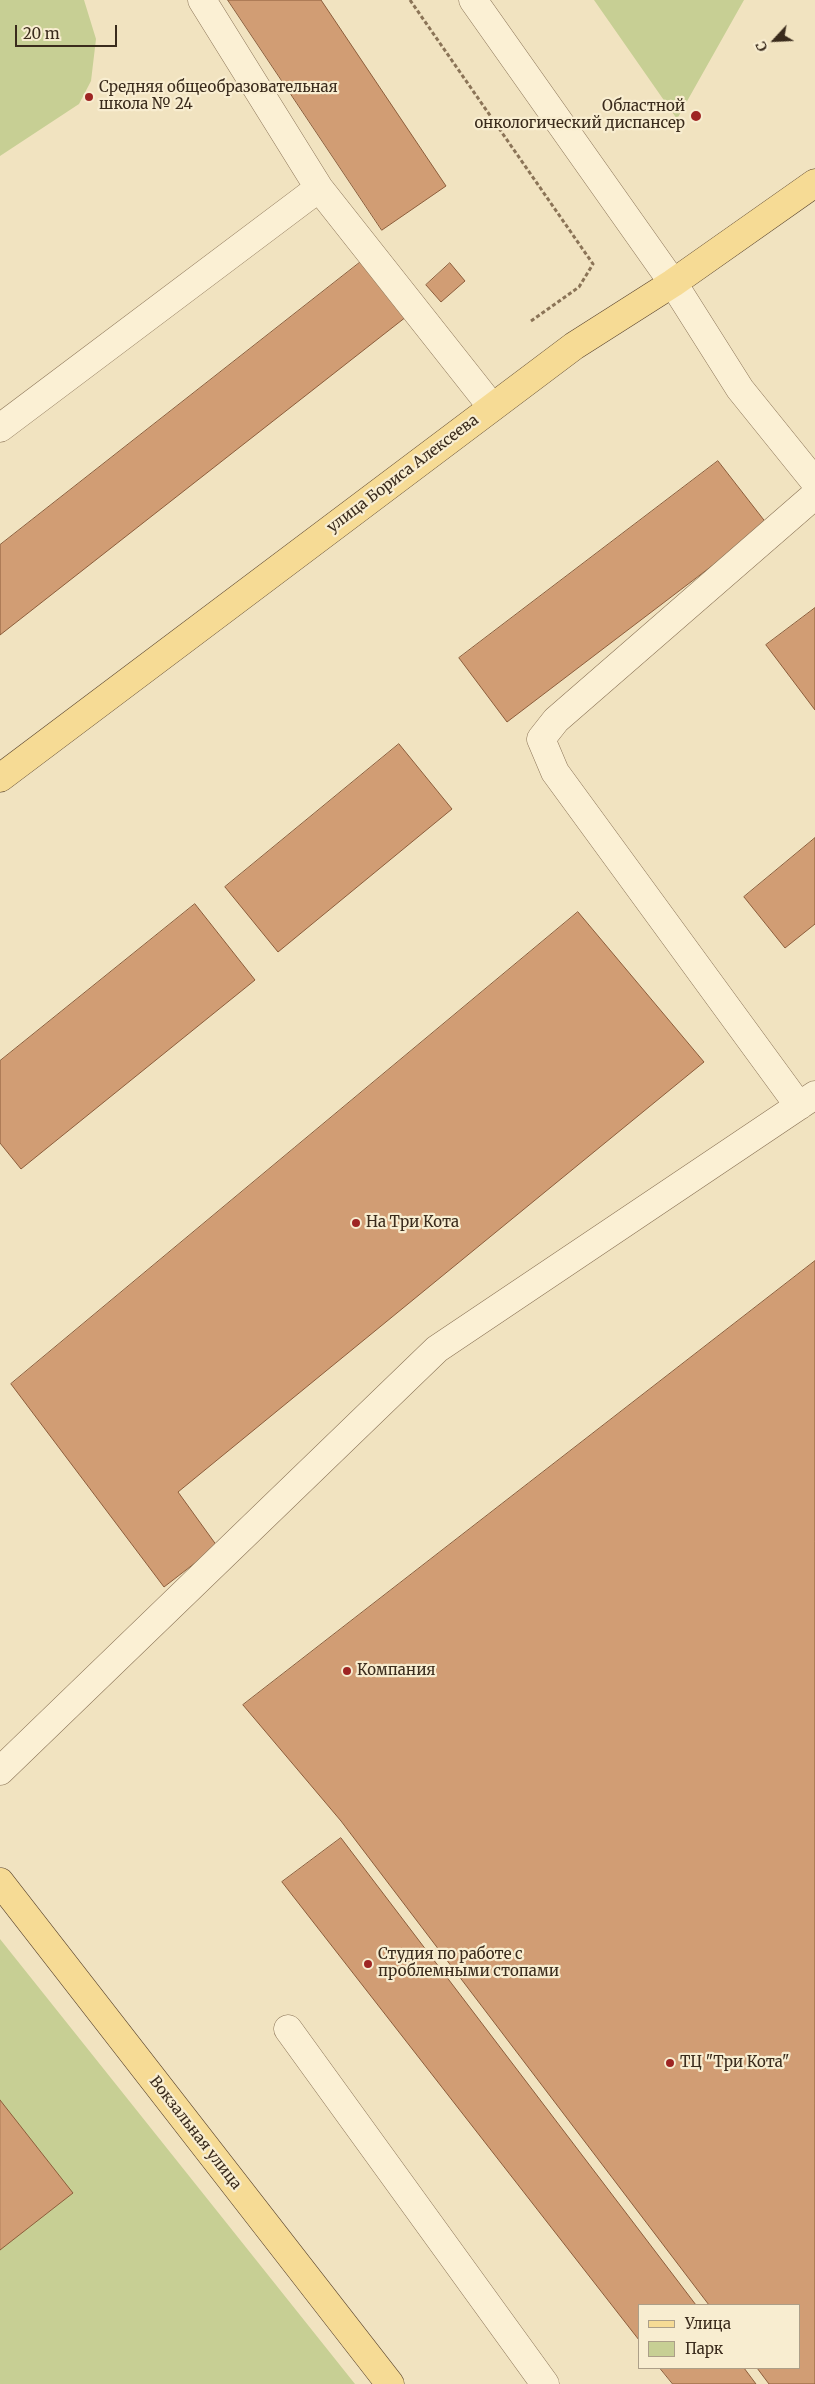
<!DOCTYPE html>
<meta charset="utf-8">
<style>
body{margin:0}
#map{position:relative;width:815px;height:2384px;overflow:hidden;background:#f1e3c0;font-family:Merriweather,serif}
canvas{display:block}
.legend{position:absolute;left:638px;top:2304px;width:162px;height:65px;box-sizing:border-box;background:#f8edd0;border:1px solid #ac9f88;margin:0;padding:6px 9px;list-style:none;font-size:15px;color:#3a2b1c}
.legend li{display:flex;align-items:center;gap:10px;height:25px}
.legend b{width:25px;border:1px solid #ac9f88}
.north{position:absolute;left:750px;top:15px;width:50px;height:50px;-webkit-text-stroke:4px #f8edd0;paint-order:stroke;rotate:245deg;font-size:14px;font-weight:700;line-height:20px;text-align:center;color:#3a2b1c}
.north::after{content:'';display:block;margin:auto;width:18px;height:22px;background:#3a2b1c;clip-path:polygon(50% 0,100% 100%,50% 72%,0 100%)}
.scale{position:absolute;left:15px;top:25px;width:102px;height:22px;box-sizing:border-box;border:2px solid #3a2b1c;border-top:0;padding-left:6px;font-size:15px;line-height:18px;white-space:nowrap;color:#3a2b1c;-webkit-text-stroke:4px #f8edd0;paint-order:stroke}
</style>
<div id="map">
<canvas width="815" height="2384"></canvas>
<ul class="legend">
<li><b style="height:6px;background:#f6db95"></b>Улица</li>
<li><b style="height:14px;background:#c7cf94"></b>Парк</li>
</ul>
<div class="north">С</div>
<div class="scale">20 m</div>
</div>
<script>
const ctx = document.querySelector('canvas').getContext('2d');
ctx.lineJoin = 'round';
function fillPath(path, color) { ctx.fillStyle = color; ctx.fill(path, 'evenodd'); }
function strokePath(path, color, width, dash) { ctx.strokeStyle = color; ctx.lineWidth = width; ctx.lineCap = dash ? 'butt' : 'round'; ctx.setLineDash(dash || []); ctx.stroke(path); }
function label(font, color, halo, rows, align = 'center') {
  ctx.font = font + ' Merriweather,serif'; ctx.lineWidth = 4.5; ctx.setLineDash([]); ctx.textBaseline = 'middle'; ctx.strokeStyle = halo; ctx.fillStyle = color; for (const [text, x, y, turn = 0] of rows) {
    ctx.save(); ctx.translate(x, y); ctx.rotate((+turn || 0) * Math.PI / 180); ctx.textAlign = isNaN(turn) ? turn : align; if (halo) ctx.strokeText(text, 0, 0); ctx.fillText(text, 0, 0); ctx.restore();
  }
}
fillPath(new Path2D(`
 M0 0H84L96 39 91 81 79 104 0 156Z
 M594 0H744L677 119Z
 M0 1939 355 2384H0Z`), '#c7cf94');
const building = new Path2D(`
 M228 0H321L446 186 382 230Z
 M367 257 411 313 0 635V545Z
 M450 263 465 281 441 302 426 285Z
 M718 461 767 524 507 722 459 658Z
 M815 608V710L766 645Z
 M399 744 452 809 278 952 225 887Z
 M815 838V924L785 948 744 897Z
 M195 904 255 980 21 1169 0 1143V1061Z
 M578 912 704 1062 178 1492 217 1546 164 1587 11 1384Z
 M815 1261V2384H769L757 2368H799V2305H709L341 1821 243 1705Z
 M341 1838 696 2305H639V2340L282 1882Z
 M0 2100 73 2193 0 2250Z
 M660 2368H744L756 2384H673Z`);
fillPath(building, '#d19d74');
strokePath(building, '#8c5d3b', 1);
const minor = new Path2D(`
 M202 0 319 188 492 407
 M473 0 673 283 740 389 815 482
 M0 428 319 188
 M799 1106 555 772 541 739 556 720 815 495
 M0 1771 437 1349 815 1095
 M288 2029 545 2384`);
const major = new Path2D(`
 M0 778 574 346 673 283 815 183
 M0 1882 390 2384`);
strokePath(minor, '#8b7457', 29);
strokePath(major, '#58422c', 29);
strokePath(new Path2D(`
 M410 0 593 264 579 287 531 321`), '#8b7457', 3, [4, 2.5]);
strokePath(minor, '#fbf0d4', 28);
strokePath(major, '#f6db95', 28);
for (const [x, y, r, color] of [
 [89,97,5,"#9e2523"],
 [696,116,6,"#9e2523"],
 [356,1223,5,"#9e2523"],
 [347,1671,5,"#9e2523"],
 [368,1964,5,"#9e2523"],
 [670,2063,5,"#9e2523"]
]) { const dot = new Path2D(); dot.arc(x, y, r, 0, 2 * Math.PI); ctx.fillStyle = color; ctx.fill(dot); strokePath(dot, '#f8edd0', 2); }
label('15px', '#3a2b1c', '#f8edd0', [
 ["Средняя общеобразовательная",99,88],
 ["школа № 24",99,105],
 ["Областной",685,107,"right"],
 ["онкологический диспансер",685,124,"right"],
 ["На Три Кота",366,1223],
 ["Компания",357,1671],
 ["Студия по работе с",378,1955],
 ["проблемными стопами",378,1972],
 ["ТЦ \"Три Кота\"",680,2063]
], 'left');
label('15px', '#3a2b1c', '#f8edd0', [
 ["улица Бориса Алексеева",403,474,-37],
 ["Вокзальная улица",195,2133,52]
]);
</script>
